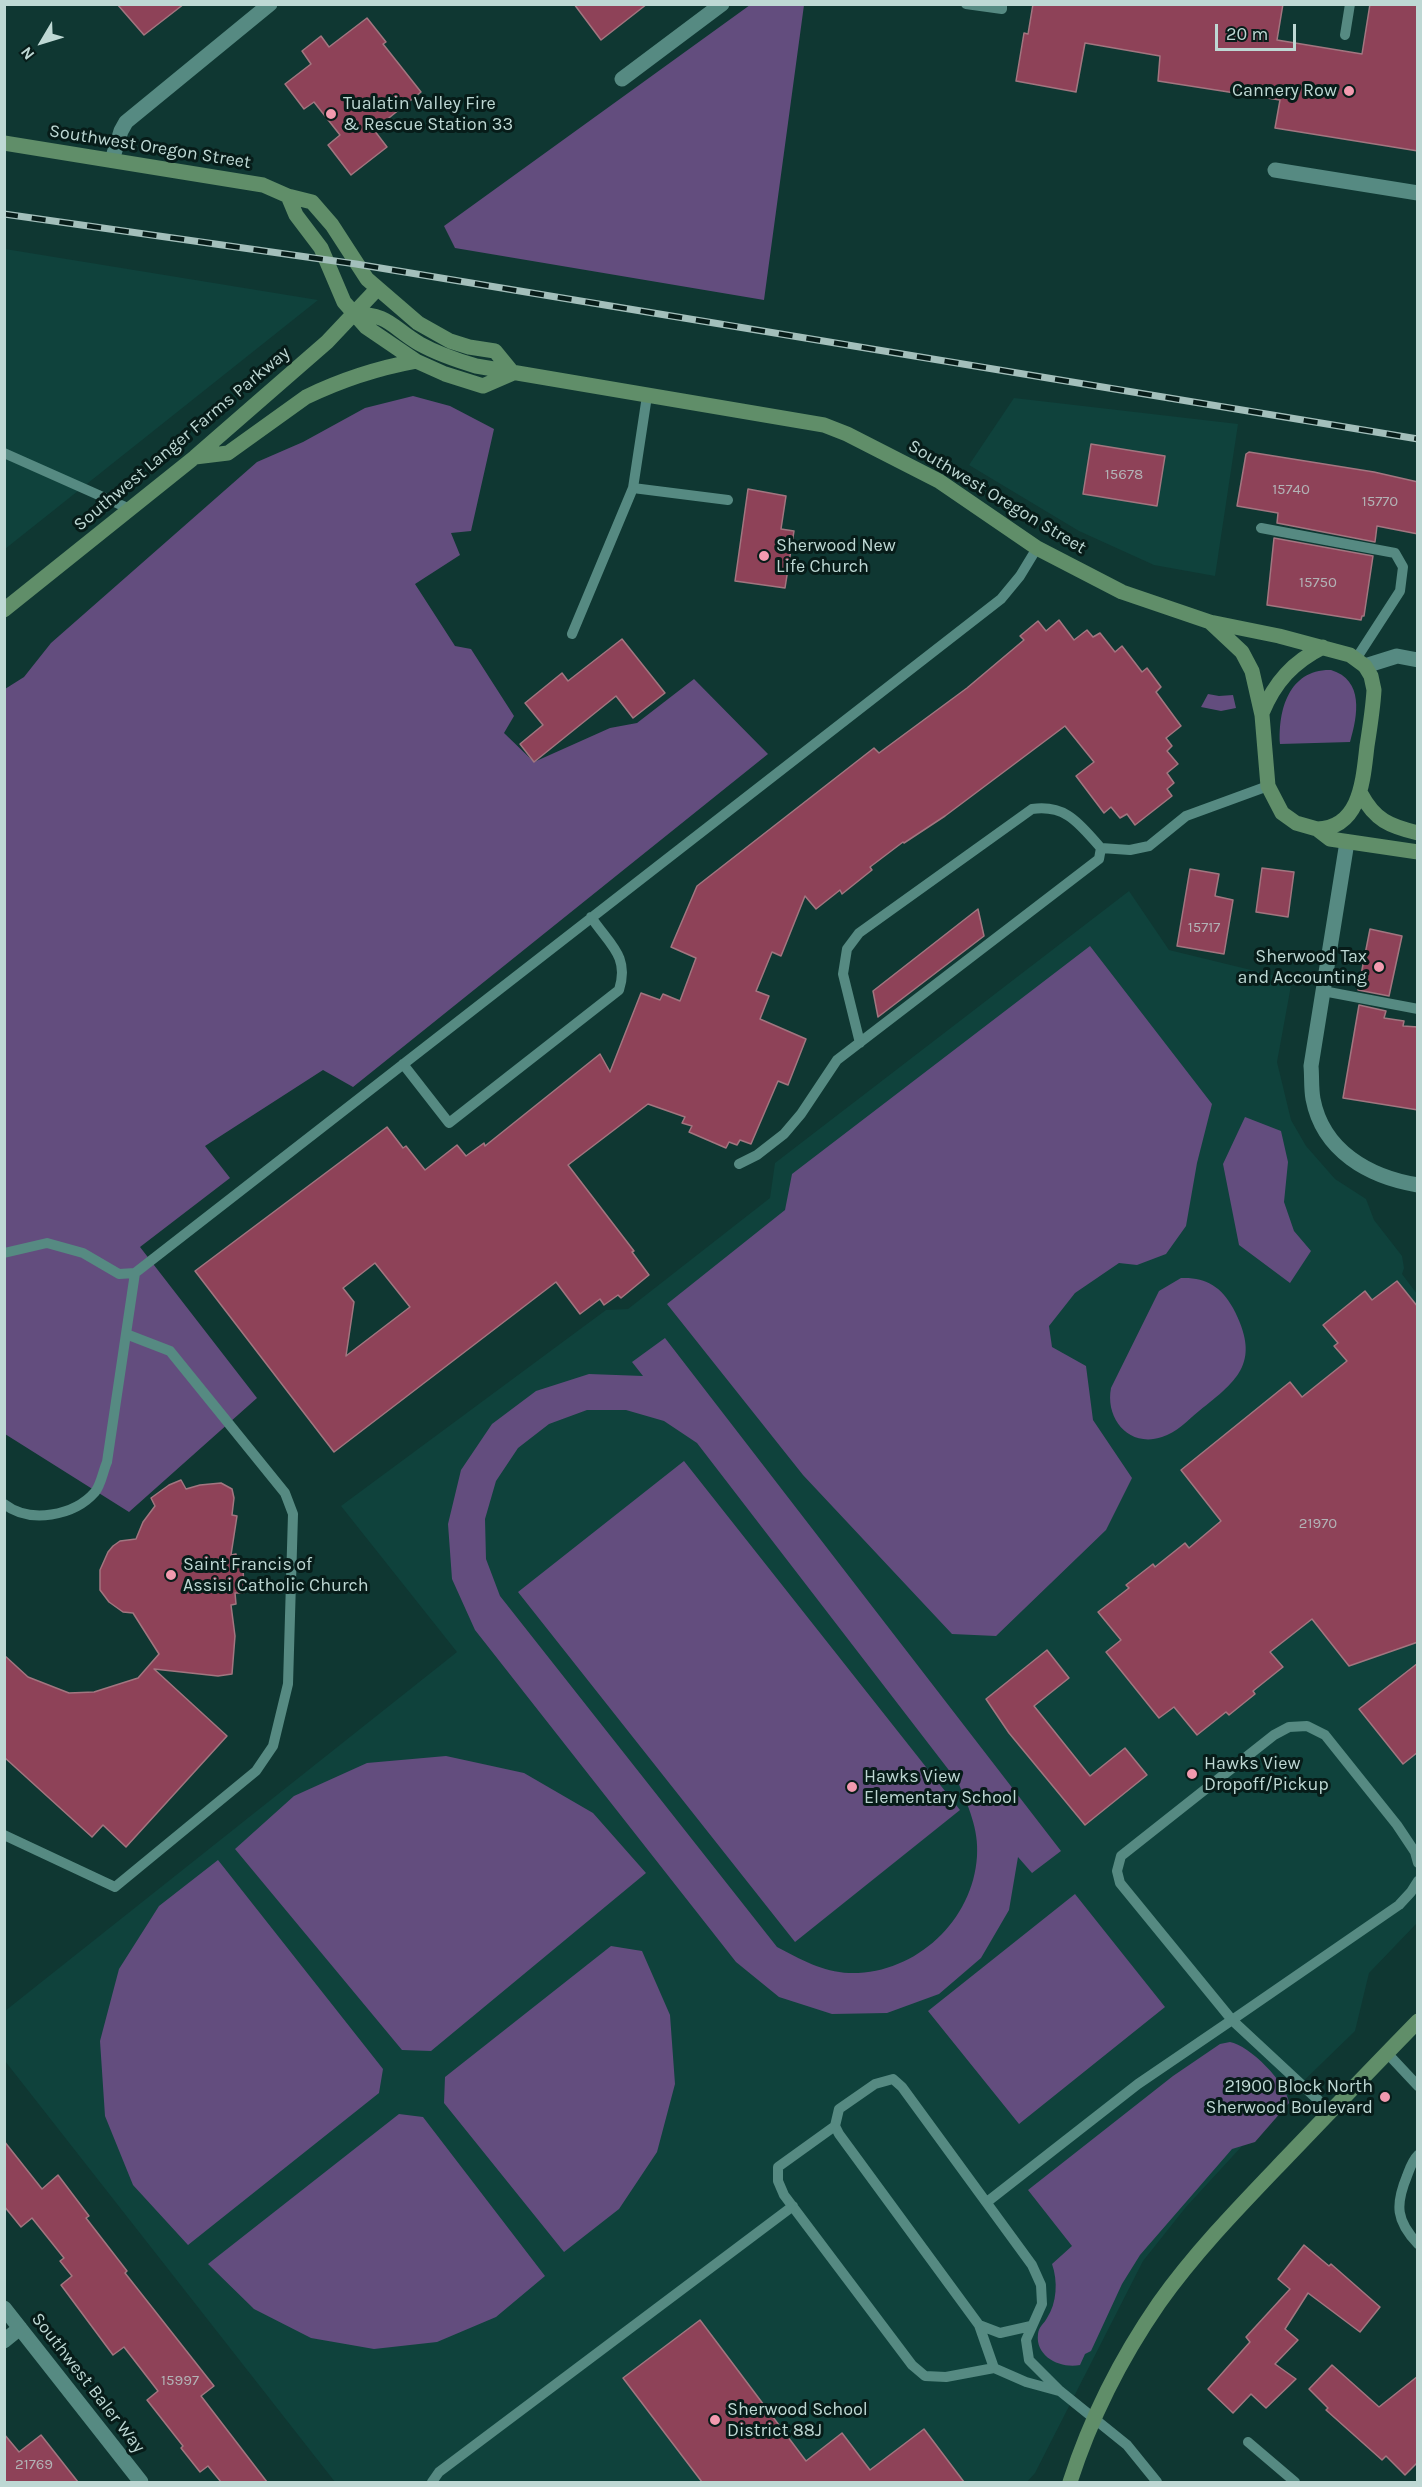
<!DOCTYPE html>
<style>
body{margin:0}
#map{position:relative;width:1422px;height:2487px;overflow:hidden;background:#0f3732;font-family:Karla,sans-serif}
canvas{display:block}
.frame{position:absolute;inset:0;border:6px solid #bed8d4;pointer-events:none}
.north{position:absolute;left:12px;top:12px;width:60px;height:60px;-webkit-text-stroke:4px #071c19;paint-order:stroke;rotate:232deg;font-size:16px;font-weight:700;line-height:24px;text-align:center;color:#bed8d4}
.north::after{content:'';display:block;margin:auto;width:21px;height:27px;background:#bed8d4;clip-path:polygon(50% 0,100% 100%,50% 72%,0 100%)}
.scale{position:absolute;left:1215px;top:24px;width:81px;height:27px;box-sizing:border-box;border:3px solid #bed8d4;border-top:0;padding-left:8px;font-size:18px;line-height:21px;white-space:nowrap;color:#bed8d4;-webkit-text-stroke:4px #071c19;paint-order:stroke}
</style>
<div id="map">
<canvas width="1422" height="2487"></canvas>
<div class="frame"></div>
<div class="north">N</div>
<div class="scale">20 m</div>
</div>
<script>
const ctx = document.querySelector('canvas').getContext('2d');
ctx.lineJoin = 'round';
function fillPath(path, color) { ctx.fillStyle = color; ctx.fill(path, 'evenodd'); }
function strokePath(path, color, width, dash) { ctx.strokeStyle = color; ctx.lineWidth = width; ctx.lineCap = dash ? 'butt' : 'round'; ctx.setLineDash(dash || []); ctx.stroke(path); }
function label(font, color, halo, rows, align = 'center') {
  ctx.font = font + ' Karla,sans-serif'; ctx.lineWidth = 6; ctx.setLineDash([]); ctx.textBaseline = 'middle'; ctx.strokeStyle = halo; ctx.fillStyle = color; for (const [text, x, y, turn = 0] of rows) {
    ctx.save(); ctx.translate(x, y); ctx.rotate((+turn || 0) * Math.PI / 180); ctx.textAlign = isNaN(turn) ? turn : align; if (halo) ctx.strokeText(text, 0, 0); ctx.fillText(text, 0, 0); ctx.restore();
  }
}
fillPath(new Path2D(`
 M5 249 318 300 5 549Z
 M1014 398 1238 424 1215 576 1154 565 1079 531 969 465Z
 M1129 891 1169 950 1292 980 1277 1062 1291 1120 1306 1146 1335 1179 1366 1199 1374 1220 1402 1256 1404 1268 1402 1274 1417 1294V1923L1369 1973 1355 2031 1289 2095 1186 2207 1143 2261 1035 2473 1027 2482H335L5 2061V2011L457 1652 341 1506 606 1310 628 1309 770 1198 775 1163Z`), '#0f423c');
fillPath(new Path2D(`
 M750 5H804L764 300 455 248 444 226Z
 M413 396 450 406 494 429 471 531 451 533 460 555 415 584 455 646 471 649 514 716 504 733 534 762 610 728 637 723 694 679 768 754 353 1087 323 1070 205 1146 230 1178 140 1247 257 1398 129 1512 5 1434V689L24 677 51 643 257 462 303 442 365 408Z
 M1331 670C1364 680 1358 715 1350 742L1280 744C1278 710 1289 669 1331 670Z
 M1208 694 1219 696 1233 695 1236 708 1221 711 1201 707Z
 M1090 946 1212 1104 1197 1163 1186 1226 1166 1254 1137 1265 1119 1263 1075 1293 1049 1326 1052 1347 1086 1366 1093 1420 1132 1478 1106 1530 996 1636 952 1634 803 1475 667 1304 785 1210 792 1174Z
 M1245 1117 1281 1131 1288 1162 1284 1202 1294 1231 1311 1251 1290 1283 1239 1245 1223 1164Z
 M1181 1278C1205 1277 1221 1286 1233 1308 1261 1361 1240 1379 1199 1411 1188 1420 1176 1433 1162 1437 1129 1448 1105 1419 1111 1388L1159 1291Z
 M665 1338 1061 1851 1032 1873 1018 1857 1009 1910 981 1958 939 1994 887 2013 832 2014 779 1997 736 1962 475 1630 452 1579 448 1524 461 1470 492 1424 536 1391 589 1374 643 1376 632 1362ZM587 1410H626L664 1421 697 1443 958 1782C968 1806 979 1829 977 1856 973 1922 914 1975 849 1973 823 1972 800 1959 777 1947L500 1596 486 1559 485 1519 496 1481 518 1448 549 1424Z
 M684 1461 960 1810 795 1942 518 1592Z
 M446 1756 524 1773 593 1813 646 1873 431 2051 402 2050 235 1849 294 1796 367 1763Z
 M218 1860 383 2069 379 2093 188 2245 133 2185 105 2116 100 2041 119 1969 159 1906Z
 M1075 1894 1165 2007 1019 2124 928 2011Z
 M611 1946 642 1951 670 2015 675 2084 657 2152 619 2209 564 2252 444 2103 445 2077Z
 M1230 2042C1249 2045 1287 2083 1289 2103L1255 2142 1232 2149 1140 2255 1122 2284 1091 2351 1085 2354 1080 2365C1061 2369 1035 2357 1038 2334 1039 2326 1044 2324 1047 2318 1057 2303 1058 2281 1052 2264L1072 2246 1028 2190 1173 2076 1220 2044Z
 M399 2114 423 2117 545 2276 496 2317 437 2342 374 2349 311 2338 254 2309 208 2264Z`), '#634d7e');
const building = new Path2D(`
 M117 4H184L144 35Z
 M574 4H647L601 40Z
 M1033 4H1283L1277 40 1362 54 1370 4H1418V151L1275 128 1280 100 1158 81 1160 56 1085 43 1076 92 1016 81 1024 33 1028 34Z
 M367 18 386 42 383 44 421 92 374 130 387 147 351 175 328 145 340 135 314 102 304 109 285 84 311 64 302 51 321 36 329 47Z
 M1091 444 1165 456 1157 506 1083 494Z
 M1249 452 1374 472 1418 482V534L1377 526 1375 542 1277 523 1278 513 1237 506 1246 454Z
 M748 489 786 496 781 529 794 531 785 588 735 581Z
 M1274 538 1373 556 1364 616H1362L1361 620 1267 605Z
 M1059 620 1074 640 1087 630 1093 637 1100 633 1115 652 1122 646 1142 672 1147 668 1161 687 1156 692 1181 726 1166 738 1172 746 1167 751 1178 764 1167 773 1174 783 1167 789 1172 796 1135 825 1127 814 1120 818 1111 807 1104 813 1076 776 1094 762 1065 726 945 816 904 843 903 842 870 867 872 870 842 894 840 890 816 909 805 896 781 956 772 952 756 991 769 996 760 1019 806 1039 788 1085 778 1081 751 1144 740 1140 737 1145 729 1142 726 1148 689 1132 692 1126 682 1123 685 1117 648 1104 568 1165 634 1251 632 1252 649 1275 621 1298 618 1295 604 1305 600 1299 580 1314 556 1282 334 1452 195 1271 387 1127 403 1148 406 1146 425 1170 457 1145 466 1156 484 1143 485 1146 600 1054 610 1072 641 993 660 1000 663 994 680 1001 696 958 671 947 697 886 874 748 879 753 967 688 1024 640 1020 636 1038 621 1046 631ZM375 1263 410 1307 346 1356 354 1302 343 1288Z
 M622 639 665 693 633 718 616 696 534 762 520 744 543 725 525 703 562 673 568 681Z
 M1262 868 1294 872 1288 917 1256 912Z
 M1190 869 1219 874 1215 896 1233 900 1224 954 1177 946Z
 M978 909 984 936 878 1017 873 991Z
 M1370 929 1402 936 1389 996 1358 990Z
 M1359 1005 1386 1011 1384 1018 1404 1021 1403 1026 1418 1027V1110L1343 1098Z
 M1397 1281 1418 1307V1642L1349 1666 1312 1619 1270 1652 1283 1667 1253 1691 1255 1694 1229 1715 1226 1712 1197 1735 1174 1707 1159 1718 1106 1652 1121 1640 1098 1612 1129 1588 1126 1585 1153 1564 1155 1567 1185 1543 1189 1548 1221 1521 1181 1470 1290 1382 1302 1397 1347 1361 1334 1346 1338 1343 1323 1325 1365 1291 1372 1300Z
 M181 1480 186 1489 200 1485 221 1483 232 1489 234 1498 232 1515 237 1516 231 1555 236 1554V1565L243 1566 244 1593H235L236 1604 231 1605 235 1636 232 1674 218 1676 154 1669 227 1736 126 1847 103 1825 92 1837 4 1757V1655L28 1677 69 1693 94 1692 138 1678 159 1654 133 1613 123 1612 109 1602 100 1590V1570L108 1552 113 1546 120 1541 136 1539 143 1522 155 1506 151 1498 169 1485Z
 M1047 1650 1069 1678 1034 1706 1090 1776 1125 1748 1147 1775 1085 1825 1009 1733 986 1699Z
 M1418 1663V1752L1403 1764 1359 1709Z
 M4 2141 42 2189 58 2175 89 2216 86 2218 127 2271 125 2273 214 2386 201 2396 267 2482H221L208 2466 200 2472 181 2448 183 2446 147 2400 158 2391 124 2347 113 2355 61 2285 72 2276 60 2261 64 2258 32 2218 21 2227 4 2206Z
 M1304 2245 1329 2266 1331 2264 1380 2307 1360 2332 1308 2293 1285 2329 1298 2340 1275 2364 1296 2379 1266 2408 1251 2394 1233 2413 1208 2389 1250 2342 1246 2337 1290 2289 1278 2279Z
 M700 2320 806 2461 842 2433 870 2470 924 2429 964 2482H702L623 2378Z
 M1332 2365 1379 2407 1418 2376V2462L1405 2475 1386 2456 1382 2460 1326 2410 1328 2408 1309 2389Z
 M4 2434 19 2452 41 2435 78 2482H4Z`);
fillPath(building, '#8e4258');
strokePath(building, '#a27680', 1.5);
strokePath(new Path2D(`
 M966 4 1002 9V4
 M1345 35 1350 4
 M647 396 633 488 728 500
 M4 453 130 509
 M1261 528 1395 553 1403 567 1400 591 1356 659
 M572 634 633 488
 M1323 991 1418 1009
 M860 1043 843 974 847 949 859 933 1032 809C1067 804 1080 825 1101 848L1130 850 1149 846 1186 816 1268 786
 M403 1064 449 1123 619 990C630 956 609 944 591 917
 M739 1164 757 1155 784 1134 801 1114 837 1060 1099 859 1101 848
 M4 1253 47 1243 83 1253 119 1274 135 1273 1001 599 1020 576 1037 548
 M4 1504C30 1524 74 1516 95 1492 101 1485 103 1471 107 1462L135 1273
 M4 1835 115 1887 256 1771 273 1746 288 1684 293 1514 285 1493 170 1351 126 1334
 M1418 1863 1415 1852 1397 1825 1325 1735 1307 1726 1289 1727 1274 1735 1121 1856 1117 1871 1120 1883 1232 2020 1399 1905 1411 1892 1418 1881
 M1387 2053 1418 2086
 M835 2126 778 2167V2181L784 2195 912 2365 925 2376 946 2377 994 2368
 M1418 2155C1412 2161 1410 2168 1407 2176 1395 2205 1396 2221 1418 2244
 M987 2202 1138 2084 1232 2020 1331 2112
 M979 2325 994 2368 1026 2382 1059 2391
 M1031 2326 1000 2333 979 2325 839 2134 835 2126 839 2109 875 2084 893 2079 902 2087 1032 2265 1041 2285 1042 2304 1026 2340 1029 2360 1060 2391 1127 2445 1157 2482
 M1248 2442 1295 2482
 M432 2482 439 2472 793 2206`), '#568a82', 10);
strokePath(new Path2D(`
 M1365 666 1397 656 1418 660`), '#568a82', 15);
strokePath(new Path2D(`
 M622 79 722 4
 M112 160 121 131 126 122 270 4
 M1275 170 1418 193
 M1347 842 1311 1066C1312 1076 1311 1088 1313 1099 1323 1151 1369 1177 1418 1185
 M4 2308 141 2482
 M4 2341 20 2328`), '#568a82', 15);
strokePath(new Path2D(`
 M4 143 263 185 288 196 312 202 332 225 367 279 418 323 450 341 469 347 495 351 513 373
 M288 196 296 215 321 248 344 302 366 327 416 361 445 374 483 386 513 373
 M353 314C390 314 391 327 420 344 438 354 456 360 476 366L824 425 847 434 939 481 1037 548 1122 592 1210 622 1279 636 1350 655 1365 666 1371 676 1374 690C1373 708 1370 727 1367 746 1363 779 1361 828 1317 829
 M195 457 228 453 306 397C341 380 378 368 416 361
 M4 610 195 457 327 342 377 289
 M1210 622 1242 652 1252 671 1262 715 1268 786 1282 813 1296 823 1317 829 1330 839 1418 852
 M1262 713C1275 682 1293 662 1323 647
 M1361 794C1375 820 1389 826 1418 833
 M1070 2482C1090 2420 1121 2358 1159 2303 1196 2251 1241 2205 1285 2159 1329 2113 1373 2067 1418 2021`), '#608e69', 15);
const rail = new Path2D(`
 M4 214 356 264 1418 439`);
strokePath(rail, '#a3bfbb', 7);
strokePath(rail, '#071c19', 4.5, [14]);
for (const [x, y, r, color] of [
 [1349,91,6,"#f29aaf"],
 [331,114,6,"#f29aaf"],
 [764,556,6,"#f29aaf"],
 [1379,967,6,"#f29aaf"],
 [171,1575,6,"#f29aaf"],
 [1192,1774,6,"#f29aaf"],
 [852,1787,6,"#f29aaf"],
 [1385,2097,6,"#f29aaf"],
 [715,2420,6,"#f29aaf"]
]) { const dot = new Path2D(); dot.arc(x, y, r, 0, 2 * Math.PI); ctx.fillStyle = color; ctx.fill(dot); strokePath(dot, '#071c19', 2); }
label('15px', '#b2b2b5', null, [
 ["15678",1124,475],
 ["15740",1291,490],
 ["15770",1380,502],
 ["15750",1318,583],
 ["15717",1204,928],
 ["21970",1318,1524],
 ["15997",180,2381],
 ["21769",34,2465]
]);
label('18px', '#bed8d4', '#071c19', [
 ["Cannery Row",1337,91,"right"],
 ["Tualatin Valley Fire",343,104],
 ["& Rescue Station 33",343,125],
 ["Sherwood New",776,546],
 ["Life Church",776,567],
 ["Sherwood Tax",1367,957,"right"],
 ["and Accounting",1367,978,"right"],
 ["Saint Francis of",183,1565],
 ["Assisi Catholic Church",183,1586],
 ["Hawks View",1204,1764],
 ["Dropoff/Pickup",1204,1785],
 ["Hawks View",864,1777],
 ["Elementary School",864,1798],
 ["21900 Block North",1373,2087,"right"],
 ["Sherwood Boulevard",1373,2108,"right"],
 ["Sherwood School",727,2410],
 ["District 88J",727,2431]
], 'left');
label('18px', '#bed8d4', '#071c19', [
 ["Southwest Oregon Street",150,147,9],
 ["Southwest Langer Farms Parkway",182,439,-40],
 ["Southwest Oregon Street",997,497,31],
 ["Southwest Baler Way",88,2383,52]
]);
</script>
